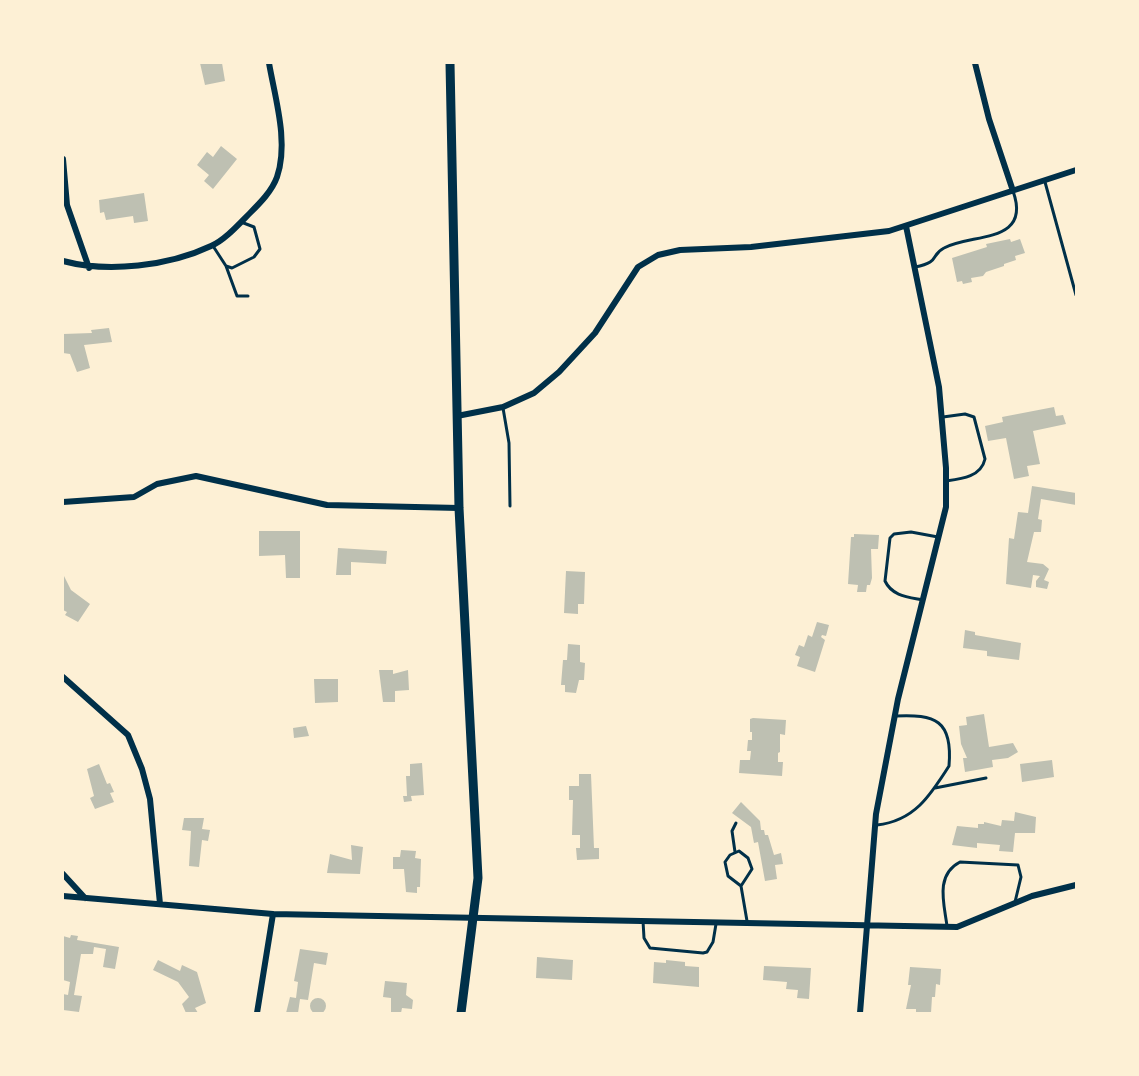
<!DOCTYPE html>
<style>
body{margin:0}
#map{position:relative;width:1139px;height:1076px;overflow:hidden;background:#fdf0d5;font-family:"Space Grotesk",sans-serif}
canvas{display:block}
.frame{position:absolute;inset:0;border:64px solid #fdf0d5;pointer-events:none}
</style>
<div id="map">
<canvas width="1139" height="1076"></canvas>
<div class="frame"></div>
</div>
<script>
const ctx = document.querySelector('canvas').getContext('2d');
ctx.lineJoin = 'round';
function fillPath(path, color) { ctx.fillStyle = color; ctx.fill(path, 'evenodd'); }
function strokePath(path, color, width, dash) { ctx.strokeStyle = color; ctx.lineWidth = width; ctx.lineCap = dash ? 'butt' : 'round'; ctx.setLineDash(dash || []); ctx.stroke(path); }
fillPath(new Path2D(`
 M200 63H222L225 81 205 85Z
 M221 146 237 159 213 189 204 181 209 175 197 165 207 152 213 157Z
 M144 193 148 221 134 223 133 216 106 220 104 212 100 213 99 200Z
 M1010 239 1011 242 1020 239 1025 253 1015 256 1016 260 1004 264V266L986 272 983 276 971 278 972 282 963 284 962 281 957 282 952 258 987 247 986 244Z
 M109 328 112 342 84 345 90 368 77 372 70 354 63 353V334L92 333 91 330Z
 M1054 407 1056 416 1063 415 1066 424 1033 431 1040 464 1027 466 1029 476 1014 479 1006 438 988 441 985 426 1003 422 1002 417Z
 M1032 486 1076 493V505L1041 499 1038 519 1042 520 1041 532H1034L1027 562 1043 564 1049 569 1044 580 1049 582 1047 589 1036 587V581L1040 576 1033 575 1031 588 1006 584 1009 538 1014 539 1018 512 1028 513Z
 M259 531H300V578H286L285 555 259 556Z
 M854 534 879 535 878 549H871L872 578 870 585H867L866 592H857L858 585 848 584 851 537H854Z
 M338 548 387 551 386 564 351 562V575H336Z
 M566 571 585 572 584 604H578V614L564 613Z
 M63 574 71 590 90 604 78 622 65 615 67 612 63 610Z
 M817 622 829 625 826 636 822 635 821 637 825 640 815 672 797 666 800 657 795 655 799 645 804 647 808 635 812 637Z
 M965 630 975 632V635L1021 643 1019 660 987 656V651L963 648Z
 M568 644 580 645V662L585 663 584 680H579L576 693 565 692V685H561L563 660H567Z
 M379 670H393V674L408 670 409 690 395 691V702H383Z
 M314 679H338V702L315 703Z
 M984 714 989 747 1013 743 1018 752 1008 758 992 760 993 767 965 772 963 758H967L961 744 959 726 967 725 966 717Z
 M753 718 786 720 785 735 780 734V752L778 753V762H783L782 776 739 773 740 760H750L751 751H747L748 740H752V732H750V719Z
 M306 726 309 736 294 738 293 728Z
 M1052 760 1054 777 1022 782 1020 764Z
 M422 763 424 795 411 796 412 801 404 802 403 796H407L406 776H410V764Z
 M99 764 107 784 110 783 114 792 110 793 114 802 95 809 90 798 94 796 87 769Z
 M579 774H591L594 848H599V859L577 860 576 848H580V835H572L573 800H569V786H579Z
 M741 802 760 821 761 830H764L765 835H768L774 855 781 853 783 864 775 865 777 879 765 881 758 842 754 843 751 827 732 813Z
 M1015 812 1036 817 1035 833H1015L1013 852 999 851 1000 845 977 843V848L952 845 957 826 978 828V824H984V822L1001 826 1002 820 1014 821Z
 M184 818H204L202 829 210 830 208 841 202 840 199 867 189 866 191 831 182 830Z
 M351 845 363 847 360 874 327 873 330 854 352 860Z
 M401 850 416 851 415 858 421 859 420 887H417V893L406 892 404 869H393V857H400Z
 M71 935 78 936 77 940 119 947 115 969 103 967 106 949 94 947 93 954H81L74 995 82 996 79 1012 63 1010V994L68 995 70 982 63 980V936L70 938Z
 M300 949 328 953 326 965 314 963 308 1000 300 999 298 1013H286L290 997 296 998 298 982 294 981Z
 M537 957 573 960 572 980 536 978Z
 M158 960 180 971 182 965 197 972 206 1003 195 1008 198 1013H186L182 1004 189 997 178 982 153 970Z
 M666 960 685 962V966L699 967V987L653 983 654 962 666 963Z
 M764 966 811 968 809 999 797 998 798 990 786 989 787 982 763 980Z
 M910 967 941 969 940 985 936 984 935 997H932L931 1013H916V1009H906L911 985H908Z
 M385 981 407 983 406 995 413 1000 412 1009 402 1008 401 1013H391V998L383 997Z
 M310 1006a8 8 0 1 1 16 0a8 8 0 1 1-16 0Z`), '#bec0b2');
strokePath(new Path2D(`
 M1045 182 1076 295
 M213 246 226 266 232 268 254 257 260 249 254 227 241 222
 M226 266 237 296H248
 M915 267C941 262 930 255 944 248 972 233 1032 244 1013 191
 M503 408 509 443 510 506
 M943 417 965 414 974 417 985 459C981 477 961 479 946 481
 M923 600C908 597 892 596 885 581L890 538 894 534 911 532 938 537
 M935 788 986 778
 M877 825C914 821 930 796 949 766 953 720 935 714 895 716
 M735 852 732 831 736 823
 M741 886 728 876 725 862 730 855 739 851 748 858 752 869 741 886 747 921
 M643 921 644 938 650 948 703 953 707 952 713 942 716 924
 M947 926C944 903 935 875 960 862L1018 865 1021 877 1015 902`), '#003049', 3);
strokePath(new Path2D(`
 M975 63 989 119 1013 191
 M63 159 67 205 89 268
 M63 261C108 273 169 266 211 246 225 240 239 224 250 213 260 203 272 191 277 177 289 142 275 98 269 63
 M457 416 503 407 534 393 559 372 595 333 638 267 658 255 680 250 751 247 889 231 1076 170
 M63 502 134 497 157 484 196 476 327 505 459 508
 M63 677 128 735 142 769 150 799 160 904
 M63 874 85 898
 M63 896 273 914 957 927 1032 896 1076 885
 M257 1013 273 914
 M860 1013 876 814 898 699 946 507V468L939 387 906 226`), '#003049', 6);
strokePath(new Path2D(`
 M450 63 459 508 478 878 461 1013`), '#003049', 9);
</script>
